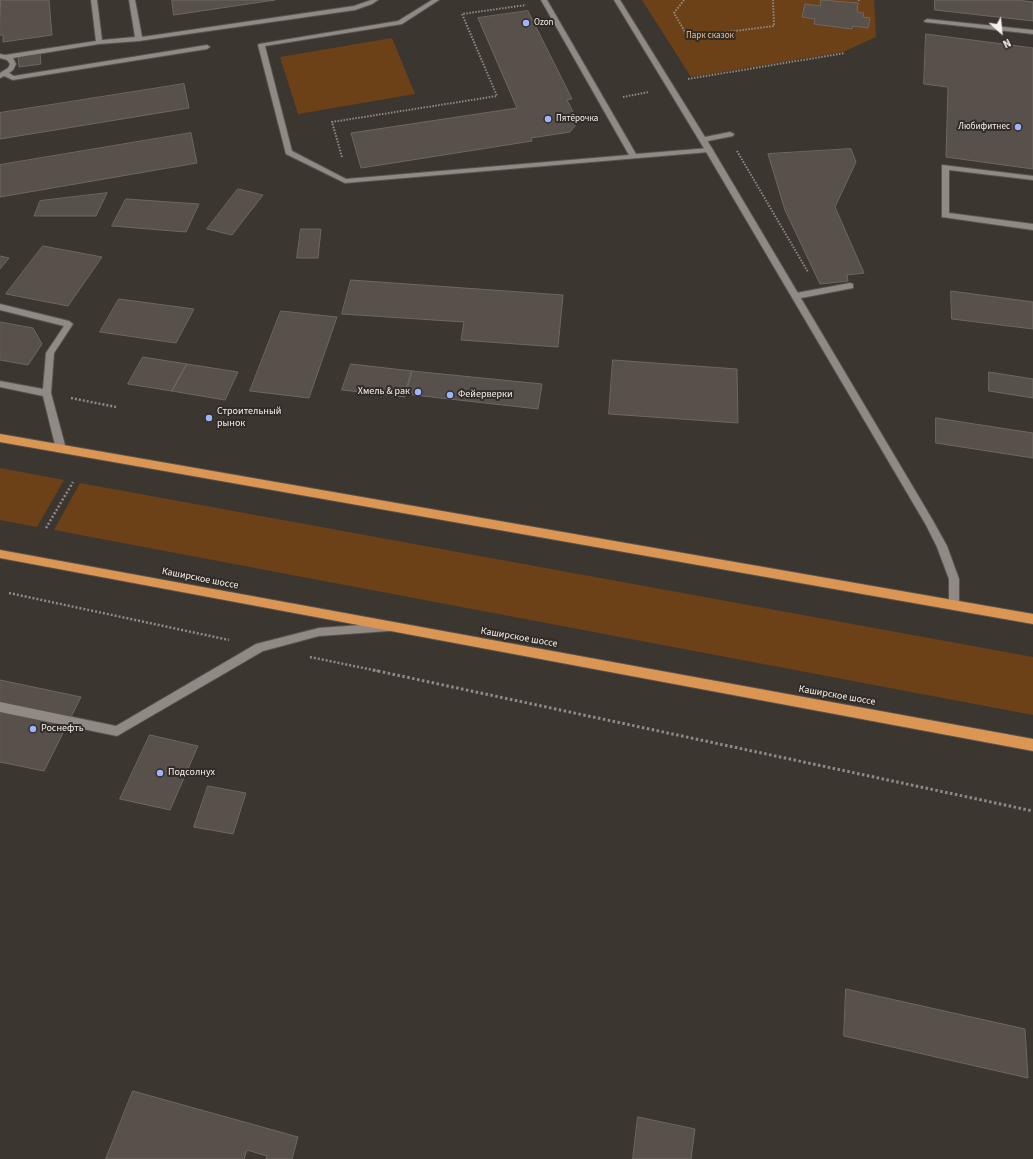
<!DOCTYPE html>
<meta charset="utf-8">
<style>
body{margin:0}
#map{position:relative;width:1033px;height:1159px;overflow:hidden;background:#3c3631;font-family:"Source Sans 3",sans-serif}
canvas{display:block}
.north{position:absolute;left:981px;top:12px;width:40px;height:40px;-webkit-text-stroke:3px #322c27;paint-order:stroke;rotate:153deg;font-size:11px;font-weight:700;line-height:16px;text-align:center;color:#f4f0ed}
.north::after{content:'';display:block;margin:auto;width:14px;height:18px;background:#f4f0ed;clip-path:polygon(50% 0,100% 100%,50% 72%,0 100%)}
</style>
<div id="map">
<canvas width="1033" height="1159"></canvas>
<div class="north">N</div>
</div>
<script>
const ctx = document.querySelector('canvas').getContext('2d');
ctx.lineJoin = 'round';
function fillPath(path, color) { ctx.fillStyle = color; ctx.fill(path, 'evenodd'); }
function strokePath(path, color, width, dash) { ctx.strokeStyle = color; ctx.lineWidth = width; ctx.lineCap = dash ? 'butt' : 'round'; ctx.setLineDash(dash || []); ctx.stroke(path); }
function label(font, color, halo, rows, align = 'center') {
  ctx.font = font + ' "Source Sans 3",sans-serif'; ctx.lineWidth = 4; ctx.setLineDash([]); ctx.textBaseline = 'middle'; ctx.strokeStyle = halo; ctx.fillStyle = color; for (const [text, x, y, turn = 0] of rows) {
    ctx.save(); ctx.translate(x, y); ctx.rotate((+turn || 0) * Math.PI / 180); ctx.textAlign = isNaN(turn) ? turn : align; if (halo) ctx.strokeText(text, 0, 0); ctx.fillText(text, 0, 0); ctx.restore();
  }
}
fillPath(new Path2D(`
 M642 0H874L876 37 843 52 691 77Z
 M392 38 415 94 298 114 280 57Z
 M0 468 64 480 37 527 0 520Z
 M80 483 1033 657V715L54 530Z`), '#6c4117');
const building = new Path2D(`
 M1 0H49L52 35 3 42V35H0Z
 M172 0H275L174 15Z
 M821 0 858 3 857 12 864 13 863 17 870 18 868 28 853 26 852 29 814 24 815 19 802 17 805 4 820 6Z
 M935 0H1017L1033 2V21L935 10Z
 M528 11 572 99 567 100 578 122 570 132 531 138 532 141 361 168 351 133 517 108 478 18Z
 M926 34 1033 48V169L946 157 948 87 924 84Z
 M40 53 41 64 19 67 18 56Z
 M184 84 189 108 0 139V113Z
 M191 133 197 163 0 197V165Z
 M851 149 856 162 835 207 864 273 847 275 848 281 820 284 785 210 768 154Z
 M238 189 263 195 232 235 207 229Z
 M107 193 96 216H34L40 201Z
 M126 199 199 204 186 232 112 226Z
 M301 229H321L318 258H297Z
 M43 246 102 257 68 306 6 294Z
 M0 256 9 258 0 269Z
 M351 280 563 295 558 347 461 340 464 322 342 314Z
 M951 291 1033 302V329L952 319Z
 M119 299 194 309 176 343 100 332Z
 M281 311 337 317 309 398 250 391Z
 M0 322 33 328 42 344 28 365 0 360Z
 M143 357 187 364 172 391 128 384Z
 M613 360 737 369 738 423 609 414Z
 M187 364 238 372 225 400 172 391Z
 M351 364 412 371 405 397 342 390Z
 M412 371 542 384 538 409 405 394Z
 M989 372 1033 379V398L989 391Z
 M936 418 1033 433V458L936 443Z
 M0 680 81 697 44 771 0 762Z
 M150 735 198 746 170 810 120 799Z
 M208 786 246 793 233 834 194 827Z
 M846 989 1025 1029 1028 1078 844 1036Z
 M133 1091 298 1137 292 1159H266L267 1156 247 1150 244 1159H106Z
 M638 1117 695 1129 691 1159H633Z`);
fillPath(building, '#58514b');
strokePath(building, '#6e6761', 1);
const service = new Path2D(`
 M91 0H97L102 40 135 37 129 0H135L142 37 354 6 371 0H378L372 4 355 10 139 41 99 44 13 58 16 64 13 70 9 73 14 76 207 45 210 47 207 49 13 80 4 76 0 78V73L8 68 10 64 7 60 0 58V54L5 55 96 41Z
 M432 0H439L402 24 265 46 292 151 346 179 629 155 541 0H547L636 154 709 148 713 150 709 152 345 183 286 154 258 45 259 44 398 21Z
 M927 19 1033 30V34L925 22 924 21Z
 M730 132 734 134 733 136 703 142 699 140 700 138Z
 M942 165 1033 176V180L949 170V213L1033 224V230L942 217Z
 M850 283 853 284V288L796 299 792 296 796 293Z
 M0 304 69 321 73 324 54 353 51 393 66 449 64 451H58L56 449 43 396 0 387V381L43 389 46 353 64 326 0 310Z
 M389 623 393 624 394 627 393 630 389 631 319 636 263 651 117 736 0 712V702L116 726 256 644 319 628Z`);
const minor = new Path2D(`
 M614 0H620L713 150 932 519 947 546 959 579V605L958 608 954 609 950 608 949 605V579L937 547 926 525 705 150Z`);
const trunk = new Path2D(`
 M0 434 1033 614V624L0 442Z
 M0 550 1033 739V751L0 558Z`);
strokePath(service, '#59544f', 2);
strokePath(minor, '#59544f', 2);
strokePath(trunk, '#59544f', 2);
strokePath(new Path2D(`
 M684 0 674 13 688 37 774 26 773 0
 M858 0H860
 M688 79 845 53
 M623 97 649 92
 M737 151 808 272
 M342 157 332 122 497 96 462 14 526 5`), '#8f8a86', 2, [1.5, 1.5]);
strokePath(new Path2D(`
 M71 398 116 407
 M46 528 73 482
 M9 593 229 640
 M310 657 378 671`), '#8f8a86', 2.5, [2, 2]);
strokePath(new Path2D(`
 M373 670 1033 811`), '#8f8a86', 3, [2.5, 2.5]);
fillPath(service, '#918983');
fillPath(minor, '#918983');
fillPath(trunk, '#dc9653');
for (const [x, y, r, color] of [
 [526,23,4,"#9eb4fd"],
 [548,119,4,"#9eb4fd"],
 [1018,127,4,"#9eb4fd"],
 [418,392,4,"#9eb4fd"],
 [450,395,4,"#9eb4fd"],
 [209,418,4,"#9eb4fd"],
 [33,729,4,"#9eb4fd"],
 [160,773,4,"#9eb4fd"]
]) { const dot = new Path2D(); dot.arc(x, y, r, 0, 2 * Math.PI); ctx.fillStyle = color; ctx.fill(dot); strokePath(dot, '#322c27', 1.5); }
label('9px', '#f4f0ed', '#322c27', [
 ["Ozon",534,23],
 ["Пятёрочка",556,119],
 ["Любифитнес",1010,127,"right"]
], 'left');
label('9px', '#f2bc8e', '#322c27', [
 ["Парк сказок",710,36]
]);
label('10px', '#f4f0ed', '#322c27', [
 ["Хмель & рак",410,392,"right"],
 ["Фейерверки",458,395],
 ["Строительный",217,412],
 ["рынок",217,424],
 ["Роснефть",41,729],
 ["Подсолнух",168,773]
], 'left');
label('10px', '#f4f0ed', '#322c27', [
 ["Каширское шоссе",200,579,11],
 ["Каширское шоссе",519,638,10],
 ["Каширское шоссе",837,696,10]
]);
</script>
